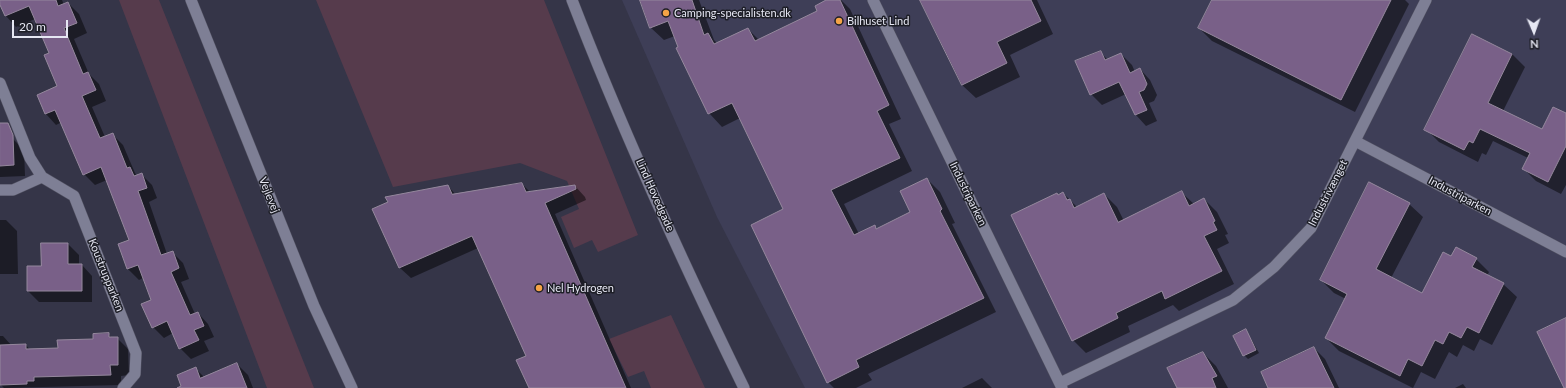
<!DOCTYPE html>
<meta charset="utf-8">
<style>
body{margin:0}
#map{position:relative;width:1566px;height:388px;overflow:hidden;background:#353548;font-family:Lato,sans-serif}
canvas{display:block}
.north{position:absolute;left:1514px;top:12px;width:40px;height:40px;-webkit-text-stroke:3px #1d1e26;paint-order:stroke;rotate:178deg;font-size:11px;font-weight:700;line-height:16px;text-align:center;color:#e6e7f3}
.north::after{content:'';display:block;margin:auto;width:14px;height:18px;background:#e6e7f3;clip-path:polygon(50% 0,100% 100%,50% 72%,0 100%)}
.scale{position:absolute;left:12px;top:20px;width:56px;height:18px;box-sizing:border-box;border:2px solid #e6e7f3;border-top:0;padding-left:5px;font-size:12px;line-height:14px;white-space:nowrap;color:#e6e7f3;-webkit-text-stroke:3px #1d1e26;paint-order:stroke}
</style>
<div id="map">
<canvas width="1566" height="388"></canvas>
<div class="north">N</div>
<div class="scale">20 m</div>
</div>
<script>
const ctx = document.querySelector('canvas').getContext('2d');
ctx.lineJoin = 'round';
function fillPath(path, color) { ctx.fillStyle = color; ctx.fill(path, 'evenodd'); }
function strokePath(path, color, width, dash) { ctx.strokeStyle = color; ctx.lineWidth = width; ctx.lineCap = dash ? 'butt' : 'round'; ctx.setLineDash(dash || []); ctx.stroke(path); }
function label(font, color, halo, rows, align = 'center') {
  ctx.font = font + ' Lato,sans-serif'; ctx.lineWidth = 3; ctx.setLineDash([]); ctx.textBaseline = 'middle'; ctx.strokeStyle = halo; ctx.fillStyle = color; for (const [text, x, y, turn = 0] of rows) {
    ctx.save(); ctx.translate(x, y); ctx.rotate((+turn || 0) * Math.PI / 180); ctx.textAlign = isNaN(turn) ? turn : align; if (halo) ctx.strokeText(text, 0, 0); ctx.fillText(text, 0, 0); ctx.restore();
  }
}
fillPath(new Path2D(`
 M622 0H1566V388H805L717 217Z`), '#3e3e57');
fillPath(new Path2D(`
 M119 0H159L314 388H267Z
 M316 0H544L638 235 598 252 592 240 574 248 561 217 579 209 567 181 520 163 393 187Z
 M671 315 705 388H651L644 371 628 377 609 339Z`), '#563b4c');
fillPath(new Path2D(`
 M0 0H62L64 5 68 3 79 14 87 33 74 39 89 74 99 84 106 101 92 107 105 137 112 134 123 145 135 173 137 176 141 174 152 185 157 198 149 202 167 254 172 252 183 263 189 279 181 282 195 314 198 313 208 324 214 337 204 341 209 351 191 359 180 348 173 333 164 338 153 327 152 301 143 278 139 280 128 269 119 245 131 240 107 180 95 185 84 174 62 122 56 125 46 114 38 95 58 87 50 53 35 19 16 27 6 16Z
 M641 0H699L714 40 718 44 748 29 759 40 819 12 828 0H841L850 9 901 119 889 124 912 171 844 204 859 234 875 227 877 229 912 213 927 179 940 192 955 223 952 224 996 312 868 374 872 380 856 388H834L828 382 785 210 740 118 722 127 709 113 675 36 664 40 650 27Z
 M921 0H1037L1053 34 1010 55 1020 77 976 98 962 85Z
 M1213 0H1405L1409 4 1355 112 1212 41 1199 28Z
 M1473 35 1512 54 1525 67 1503 111 1542 131 1566 114V185L1561 194 1536 181 1523 168 1528 158 1493 141 1486 155 1482 153 1478 162 1439 142 1426 129Z
 M1101 53 1108 60 1121 54 1132 65 1135 72 1140 69 1150 80 1157 95 1154 101 1149 103 1157 121 1146 126 1136 115 1126 94 1102 105 1091 94Z
 M0 137 13 139 24 150 25 176 0 177Z
 M522 184 530 192 575 186 585 197 586 200 555 214 631 388H530L527 356 478 248 411 278 400 268 448 186 456 195Z
 M1181 192 1194 204 1204 199 1217 212 1228 234 1225 235 1229 243 1217 249 1234 284 1179 311 1173 305 1128 326 1130 332 1086 353 1073 340 1058 195 1063 193 1078 208 1104 194 1117 207 1124 221Z
 M1409 204 1423 217 1391 278 1422 294 1452 257 1476 259 1489 272 1487 276 1503 284 1517 297 1492 345 1480 339 1474 351 1463 345 1457 357 1449 352 1435 379 1421 372 1413 388 1339 351 1326 338 1346 299 1334 293 1321 280Z
 M0 220H6L17 231 18 274H0Z
 M68 244 79 255V265H82L92 276V302H39L28 291 42 267Z
 M1246 330 1259 353 1248 359 1244 355Z
 M108 334 112 338H117L128 349 129 375 121 376V385L4 388 0 384V336H3L12 346 26 345 30 350 59 349Z
 M1314 348 1325 359 1339 388H1269Z
 M1203 353 1216 366 1228 388H1178Z
 M237 364 248 375 253 388H182L196 369 204 377Z
 M982 378 992 388H962Z
 M1463 384 1466 388H1455Z`), '#0007');
const building = new Path2D(`
 M0 0H56L58 6 68 2 77 23 64 28 83 74 88 72 96 90 82 96 100 138 113 133 127 168 130 167 134 176 142 173 147 188 138 191 161 255 173 251 179 268 171 272 190 315 198 312 204 326 194 330 199 340 179 349 167 321 152 328 141 304 151 300 138 265 127 269 118 244 129 240 101 167 83 175 55 110 45 114 37 95 57 86 44 55 49 53 29 6 5 16 0 5Z
 M640 0H692L704 35 708 33 714 44 748 28 755 41 817 11 815 6 826 0H840L889 105 877 111 900 158 831 190 854 235 875 225 876 229 910 212 900 191 927 178 942 209 940 211 984 298 856 360 859 367 827 383 751 225 783 209 732 103 708 114 676 48 678 47 668 21 650 28Z
 M920 0H1031L1041 21 997 42 1007 63 962 85Z
 M1212 0H1391L1341 100 1198 28Z
 M1472 34 1512 54 1488 103 1542 129 1553 107 1566 113V146L1548 182 1522 169 1530 153 1480 129 1473 143 1469 141 1464 150 1424 130Z
 M1101 51 1105 60 1121 53 1130 73 1140 68 1147 84 1144 90 1139 92 1147 110 1135 115 1119 82 1090 95 1075 61Z
 M0 123H8L13 135 14 165 0 166Z
 M1369 182 1410 203 1376 269 1422 293 1443 252 1451 256 1456 247 1477 258 1472 267 1504 283 1479 333 1467 327 1461 338 1449 332 1443 344 1435 340 1422 366 1408 359 1400 376 1325 338 1347 294 1320 280Z
 M522 183 526 192 575 185 576 189 545 203 626 388H529L516 360 526 356 472 236 399 268 372 209 388 202 385 197 448 185 452 194Z
 M1182 191 1189 206 1204 198 1215 221 1213 222 1217 230 1204 236 1222 271 1165 299 1162 291 1116 313 1118 318 1072 341 1011 215 1057 193 1058 195 1063 192 1067 200 1070 199 1074 208 1104 193 1118 222Z
 M41 243H68V264H82V291H27V266H41Z
 M1566 318V388H1564L1537 332Z
 M1246 329 1256 350 1243 356 1233 336Z
 M109 333V337H118V365H110L111 375 34 377V381H27V384L0 385V345L26 344V349L58 348 57 340 93 339V334Z
 M1314 347 1334 388H1268L1261 372Z
 M1203 352 1217 376 1212 378 1216 388H1177L1167 368Z
 M237 363 247 388H177L181 386 177 375 196 367 200 378Z`);
fillPath(building, '#796088');
strokePath(building, '#95889d', 1);
const minor = new Path2D(`
 M191 0 314 306 352 388
 M873 0 1062 388
 M0 83 30 158 42 177 74 196 136 353 135 374 123 388
 M1355 141 1566 252
 M0 190H13L42 177
 M1060 383 1233 300 1274 267 1311 228 1426 0`);
const secondary = new Path2D(`
 M572 0C623 132 682 261 744 388`);
strokePath(minor, '#515161', 12);
strokePath(secondary, '#515161', 12);
strokePath(minor, '#7e7f95', 11);
strokePath(secondary, '#7e7f95', 11);
for (const [x, y, r, color] of [
 [666,13,4,"#f5a346"],
 [839,21,4,"#f5a346"],
 [539,288,4,"#f5a346"]
]) { const dot = new Path2D(); dot.arc(x, y, r, 0, 2 * Math.PI); ctx.fillStyle = color; ctx.fill(dot); strokePath(dot, '#1d1e26', 1.5); }
label('11px', '#e6e7f3', '#1d1e26', [
 ["Camping-specialisten.dk",674,13],
 ["Bilhuset Lind",847,21],
 ["Nel Hydrogen",547,288]
], 'left');
label('11px', '#e6e7f3', '#1d1e26', [
 ["Industrivænget",1328,193,-63],
 ["Industriparken",968,194,64],
 ["Vejlevej",269,195,68],
 ["Lind Hovedgade",655,195,66],
 ["Industriparken",1460,196,28],
 ["Koustrupparken",106,275,68]
]);
</script>
